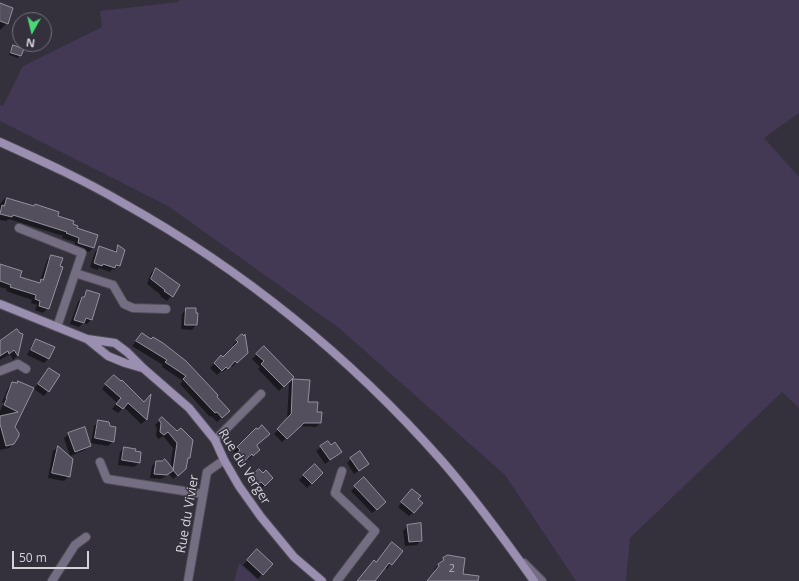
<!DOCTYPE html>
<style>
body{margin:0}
#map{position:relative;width:799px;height:581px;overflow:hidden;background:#34303c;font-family:"Open Sans",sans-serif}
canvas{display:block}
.north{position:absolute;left:12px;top:12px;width:40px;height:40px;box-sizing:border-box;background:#34303c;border:1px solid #74717b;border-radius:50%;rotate:188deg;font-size:11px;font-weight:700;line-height:16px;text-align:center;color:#d4d2d9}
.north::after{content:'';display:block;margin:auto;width:14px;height:18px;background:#4bd677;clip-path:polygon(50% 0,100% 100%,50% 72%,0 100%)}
.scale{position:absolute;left:12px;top:551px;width:77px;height:18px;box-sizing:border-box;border:2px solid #d4d2d9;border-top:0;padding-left:5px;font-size:12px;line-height:14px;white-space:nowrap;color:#d4d2d9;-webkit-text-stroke:3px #34303c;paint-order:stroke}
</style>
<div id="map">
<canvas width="799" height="581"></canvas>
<div class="north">N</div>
<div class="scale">50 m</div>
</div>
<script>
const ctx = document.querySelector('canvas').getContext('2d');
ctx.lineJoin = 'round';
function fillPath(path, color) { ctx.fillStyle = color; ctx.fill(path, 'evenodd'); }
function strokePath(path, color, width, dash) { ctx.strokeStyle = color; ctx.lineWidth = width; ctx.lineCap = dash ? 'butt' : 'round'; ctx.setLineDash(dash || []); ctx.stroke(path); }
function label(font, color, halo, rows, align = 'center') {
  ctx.font = font + ' "Open Sans",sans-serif'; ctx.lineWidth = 3; ctx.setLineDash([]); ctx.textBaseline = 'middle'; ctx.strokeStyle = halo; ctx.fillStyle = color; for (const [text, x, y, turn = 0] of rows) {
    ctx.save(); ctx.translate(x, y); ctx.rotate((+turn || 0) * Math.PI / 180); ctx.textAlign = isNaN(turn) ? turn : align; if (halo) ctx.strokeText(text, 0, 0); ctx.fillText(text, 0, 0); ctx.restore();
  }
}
fillPath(new Path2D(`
 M179 0H799V113L764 138 799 177V408L782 392 630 538 626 581H576L505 475 339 328 168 206 0 121V105L3 106 23 66 102 27 100 11 178 2Z
 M239 563 259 581H234Z`), '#433954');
fillPath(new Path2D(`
 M0 4 7 23 0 30Z
 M13 46 22 49 18 58 9 55Z
 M5 198 34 207 57 217 72 225 93 248 89 252 74 247 75 242 62 238 63 236 9 219 6 221 0 220V204Z
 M118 246 119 265 114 270 112 269 110 272 99 268 97 270 90 267 95 252 100 247 113 252Z
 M52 256 48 308 43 313 35 310 37 305 31 303 32 300 6 291 7 289 0 287V265L19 278 38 284 40 281 47 260Z
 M156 269 179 286 167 301 160 296 161 295 147 284 151 273Z
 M87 291 91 320 87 324 83 323 79 327 70 324 78 302Z
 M186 309 197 314 196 325 192 330 181 329 182 314Z
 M19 334H22L17 356 13 360 10 354 0 360V342Z
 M142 334 215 397 229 411 217 422 211 416 210 417 180 384 183 381 162 367 163 365 132 346Z
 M242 335 247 352 232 367 230 365 223 372 221 371 217 375 210 368 221 356 223 358 235 347 233 345Z
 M36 340 49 358 44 363 27 355 32 345Z
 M264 347 293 377 279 391 258 369 260 367 252 359Z
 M49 369 48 391 44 396 34 389Z
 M114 376 144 403 149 397 146 420 141 424 124 407 118 413 112 409 117 403 102 389Z
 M293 380 307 402 316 413 320 423 316 427 299 426 282 442 274 434 287 420 289 384Z
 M13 383 32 388 14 427V443L9 448 0 450V411L4 403 2 402 8 388Z
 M162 418 189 458 186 461 180 473 173 479 169 474 161 479 150 478 152 466 156 462 170 467 173 448 163 436 159 439 156 436 157 428 155 425Z
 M99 421 113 441 108 446 91 443 94 426Z
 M256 429V445L259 450 248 460 247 458 237 466 233 458 236 455 233 452Z
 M69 434 90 445 85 450 70 456 64 438Z
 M331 446 340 452 325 464 316 451 321 447Z
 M58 447 72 459 69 476 64 481 48 478 53 451Z
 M124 448 140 453 139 463 134 467 118 465 120 452Z
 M351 459 368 464 354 474 347 463Z
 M315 465 322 473 307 488 299 480Z
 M259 470 263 474 272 478 260 490 255 485 254 487 248 481Z
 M364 478 380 506 372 513 351 491Z
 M408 495 417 499 414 512 409 516 398 507Z
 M408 526 421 540 417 545 405 546 403 531Z
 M388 548 391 564 387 569 385 567 374 581H357L375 563Z
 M253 555 262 574 258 579 243 565Z
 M448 556 445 581H428L435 572 434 569 440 564 439 563Z`), '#0007');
const building = new Path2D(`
 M0 3 13 8 8 24 0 21Z
 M13 45 24 49 21 56 11 53Z
 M7 198 34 206 35 204 59 212 58 216 74 221 73 224 78 226 77 228 98 235 94 248 78 243 79 238 66 233 67 232 13 215 12 217 0 214 2 205 4 206Z
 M118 245 125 250 120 266 116 265 115 268 103 264 102 266 94 263 99 246 116 252Z
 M51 255 63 258 60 266 63 267 49 309 39 306 40 301 35 299 36 295 10 287 11 285 0 281V264L22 271 20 277 40 283 41 279 43 280Z
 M156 268 180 285 173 297 164 291 165 290 151 279Z
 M87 290 100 294 92 320 86 318 84 323 74 320 82 297H84Z
 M186 308H196V313H198L197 325H185Z
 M17 329 20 333 23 334 18 356 14 350 9 354 8 351 0 356V341Z
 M142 333 151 339 153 337 163 343 186 361 218 395 217 397 230 411 222 418 217 412 215 413 183 379 186 376 165 362 167 360 136 341Z
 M242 334 244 336 245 334 248 353 237 363 235 361 228 369 226 367 222 371 214 363 221 355 223 357 238 342 236 340Z
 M36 339 55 347 49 359 31 350Z
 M264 346 294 377 284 387 261 364 264 361 256 354Z
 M49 368 60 375 49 392 38 384Z
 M114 375 121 381 122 380 144 402 151 394 147 420 128 403 123 409 116 404 121 398 105 384Z
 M293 379 310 380 308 402H318L317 412H322L321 423H304L287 439 277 429 291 414Z
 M18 381 34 388 15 427 19 433V436L14 444 6 446 0 424V416L18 412 4 405 7 398H6L12 382 17 383Z
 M162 417 177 431 181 428 193 440 190 458H188L186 469 178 476 173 470 177 443 168 432 164 435 160 432 161 423 159 420Z
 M98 420 109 422 110 426 116 427 114 442 95 438Z
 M262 425 270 434 257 445V446L260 450 253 456 252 454 242 463 237 453 240 450 237 447 256 428 258 429Z
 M85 427 91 446 75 452 68 433Z
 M328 441 331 445 335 442 342 452 330 460 320 446Z
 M58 446 73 459 70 477 52 473Z
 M124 447 136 449 135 451 141 452 140 463 122 460Z
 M360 451 369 464 359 471 350 458Z
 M165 459 174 470 167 475 154 474 156 461H162Z
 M315 464 323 473 312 484 303 475Z
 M259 469 263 473 266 470 273 478 265 486 261 482 259 483 252 476Z
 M364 477 386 502 377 510 354 486Z
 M412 489 421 496 418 499 423 503 414 513 401 502Z
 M421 523 422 541 409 542 407 525Z
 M392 542 403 551 392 565 389 563 375 581H357L374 560 376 562Z
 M257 549 273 564 263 575 247 560Z
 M448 555 465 558 463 574 479 576 478 581H427L439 566 438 564 444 560 443 558Z`);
fillPath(building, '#534f5c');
strokePath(building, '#94909e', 1);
const street = new Path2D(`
 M19 228 82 253 57 327
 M75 273 113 285 124 304 133 308 166 309
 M0 371 18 364 26 369
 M215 440 261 394
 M100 462 107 479 203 494
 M524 563 542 581
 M52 581 75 545 86 537
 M188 581 207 472 224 460
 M337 581 375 531 335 493 342 471`);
const secondary = new Path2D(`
 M0 142C42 161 84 180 123 203 243 270 351 358 442 461 475 499 505 540 534 581
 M0 304 87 339 115 343 127 352 143 368 189 408 215 440 224 460 239 486 261 517 294 557 322 581
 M87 339 108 356 125 363 142 368`);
strokePath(street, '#514d58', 10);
strokePath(secondary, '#514d58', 10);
strokePath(street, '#756e83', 8);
strokePath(secondary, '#9a8fb1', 8);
label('11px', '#b4b1ba', null, [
 ["2",452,569]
]);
label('13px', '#d4d2d9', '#34303c', [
 ["Rue du Verger",244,467,58],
 ["Rue du Vivier",188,514,-80]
]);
</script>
